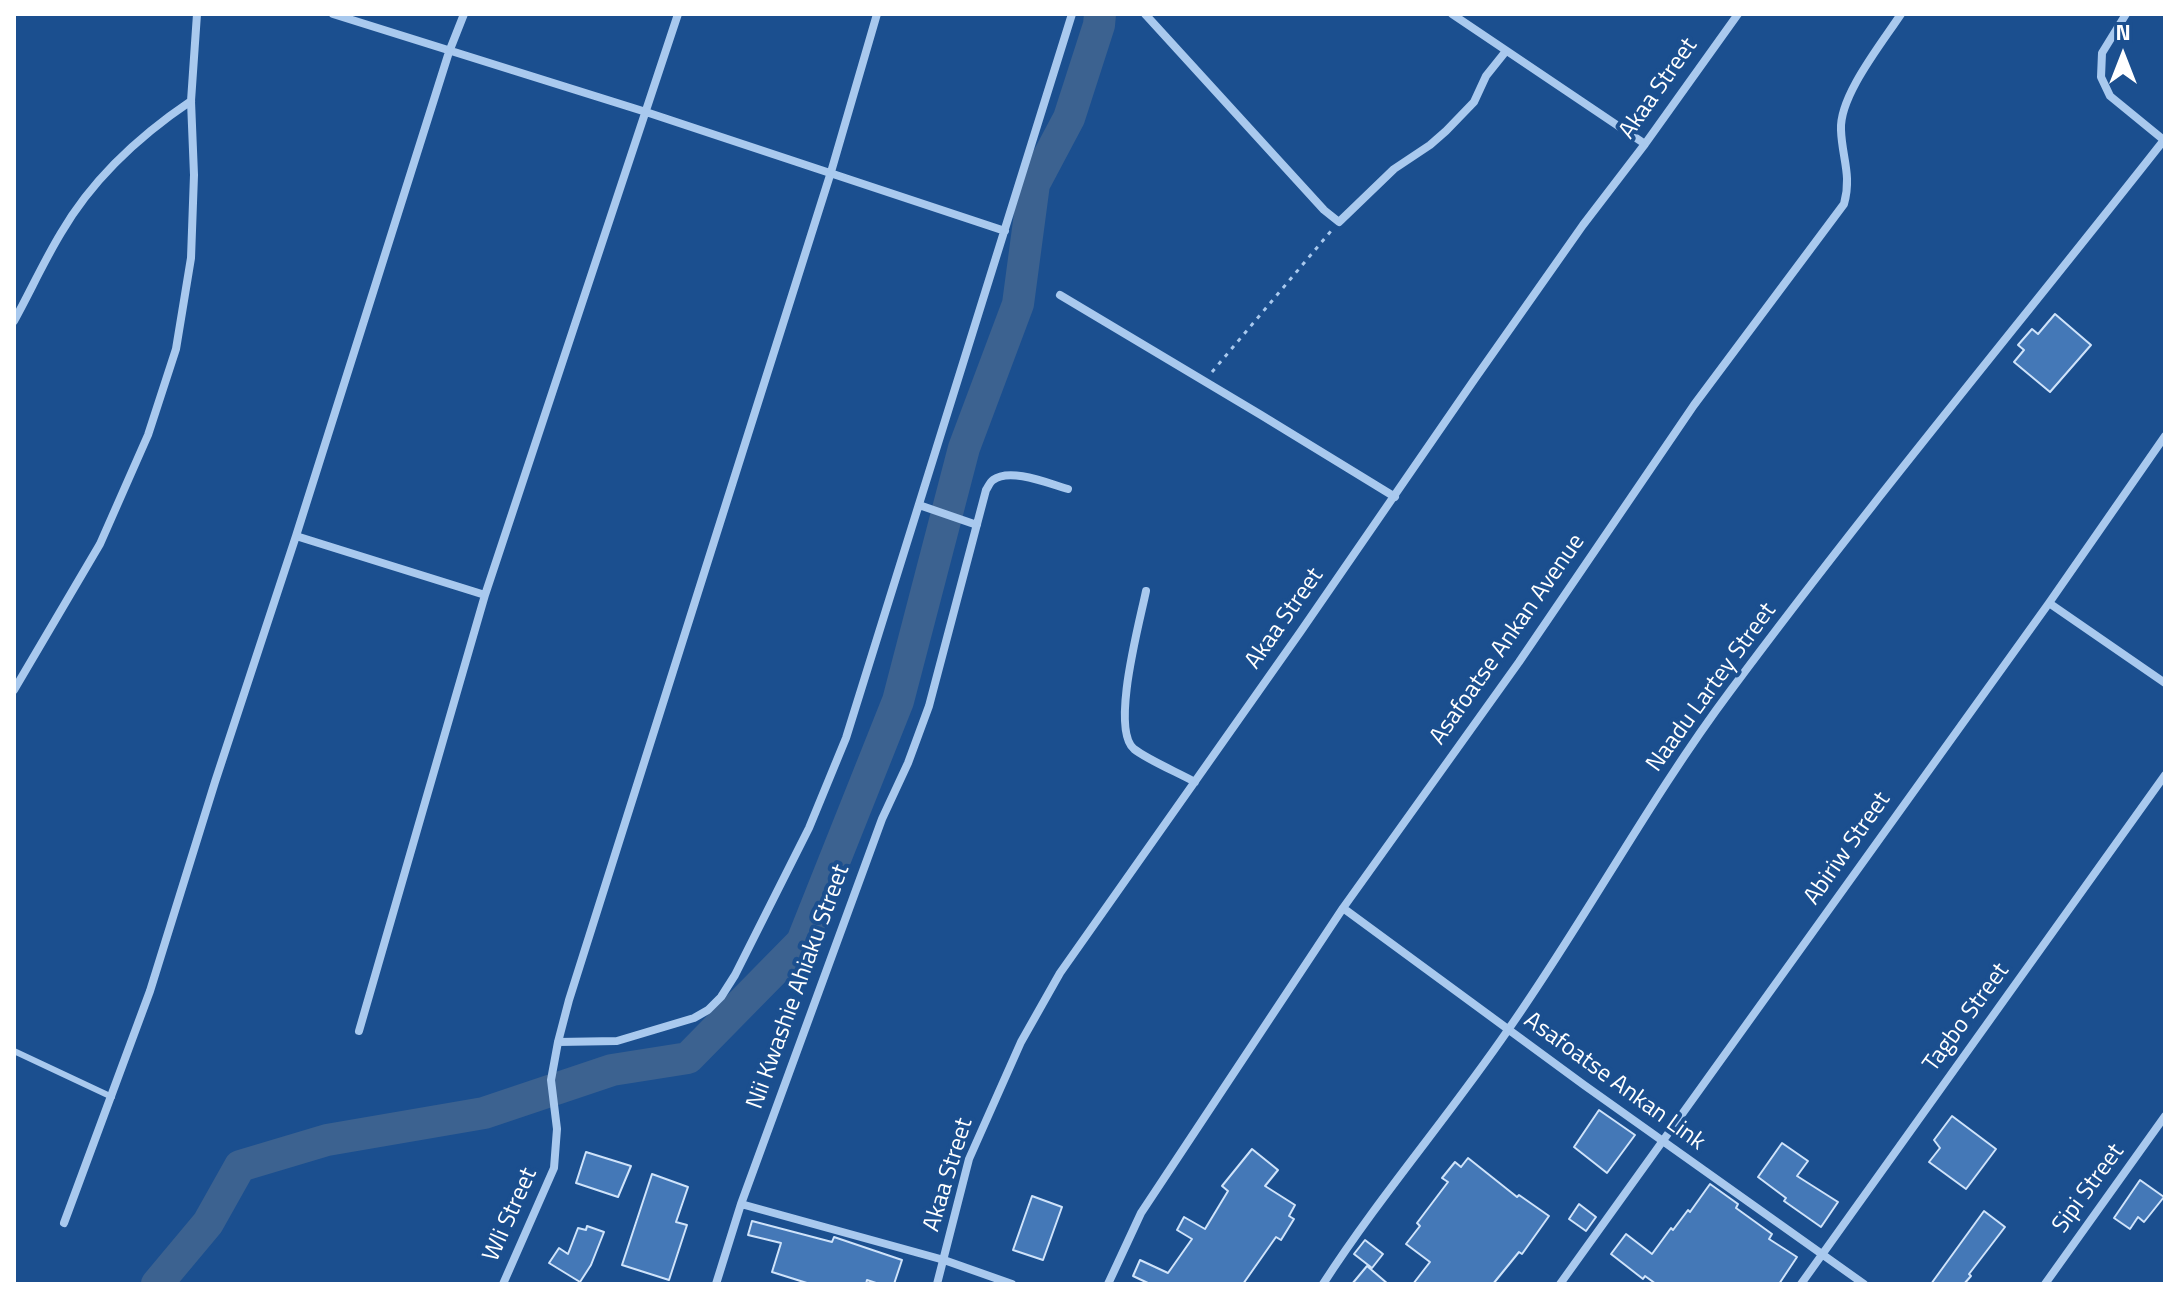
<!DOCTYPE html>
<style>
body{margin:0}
#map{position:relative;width:2179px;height:1298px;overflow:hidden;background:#1b4f8f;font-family:"Titillium Web",sans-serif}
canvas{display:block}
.frame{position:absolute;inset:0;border:16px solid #fff;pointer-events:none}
.north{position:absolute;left:2083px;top:16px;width:80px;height:80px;-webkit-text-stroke:6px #1b4f8f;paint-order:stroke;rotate:0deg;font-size:22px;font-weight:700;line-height:32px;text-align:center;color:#fff}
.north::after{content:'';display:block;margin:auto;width:28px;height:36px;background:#fff;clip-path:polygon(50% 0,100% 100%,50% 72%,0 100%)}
</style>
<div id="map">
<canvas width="2179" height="1298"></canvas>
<div class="frame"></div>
<div class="north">N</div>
</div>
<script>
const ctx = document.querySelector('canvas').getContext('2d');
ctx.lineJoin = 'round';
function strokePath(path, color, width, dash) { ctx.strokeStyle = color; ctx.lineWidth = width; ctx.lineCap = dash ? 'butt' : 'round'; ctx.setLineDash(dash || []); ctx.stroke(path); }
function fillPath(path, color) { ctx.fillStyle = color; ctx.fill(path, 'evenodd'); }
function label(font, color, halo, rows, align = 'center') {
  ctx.font = font + ' "Titillium Web",sans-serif'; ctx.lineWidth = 8; ctx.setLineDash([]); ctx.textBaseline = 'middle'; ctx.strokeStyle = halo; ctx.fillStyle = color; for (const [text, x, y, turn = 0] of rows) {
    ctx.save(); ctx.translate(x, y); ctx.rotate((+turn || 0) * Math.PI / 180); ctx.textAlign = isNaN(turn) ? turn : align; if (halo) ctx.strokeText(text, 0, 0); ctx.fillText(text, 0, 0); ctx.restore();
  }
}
strokePath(new Path2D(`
 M157 1284 208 1223 240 1166 327 1140 484 1113 612 1070 688 1058 802 942 898 701 964 448 1018 304 1034 184 1069 118 1099 25 1100 14`), '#3c6290', 32);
const building = new Path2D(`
 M2055 314 2091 345 2050 392 2014 362 2024 350 2018 345 2032 329 2038 334Z
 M1599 1110 1635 1135 1607 1173 1574 1147Z
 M1952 1116 1996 1149 1966 1189 1929 1162 1940 1148 1934 1140Z
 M1782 1143 1808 1161 1797 1176 1838 1202 1821 1227 1784 1201 1786 1198 1758 1177Z
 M1252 1149 1278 1170 1265 1186 1295 1205 1289 1216 1294 1219 1281 1240 1276 1237 1243 1284H1150L1133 1276 1140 1260 1168 1273 1192 1239 1177 1230 1184 1217 1205 1229 1228 1191 1222 1186Z
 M586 1152 631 1166 618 1197 576 1183Z
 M1468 1158 1517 1197 1519 1195 1549 1216 1522 1254 1519 1252 1493 1284H1413L1430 1262 1406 1244 1420 1226 1417 1223 1448 1182 1442 1178 1455 1162 1461 1167Z
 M652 1174 688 1187 676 1222 687 1225 669 1280 622 1265Z
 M2140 1180 2164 1197 2144 1222 2138 1217 2130 1229 2114 1218Z
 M1710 1184 1738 1204 1736 1208 1772 1234 1769 1239 1797 1257 1779 1284H1656L1645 1276 1643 1279 1611 1254 1626 1234 1652 1254 1671 1228 1673 1230 1688 1210 1690 1212Z
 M1032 1196 1062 1207 1043 1260 1013 1250Z
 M1579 1204 1596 1217 1586 1231 1569 1219Z
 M1984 1211 2005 1227 1969 1274 1971 1276 1964 1284H1931Z
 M752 1221 832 1242 834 1237 902 1260 894 1284H879L867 1280 866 1284H810L772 1272 781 1243 748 1235Z
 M587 1226 604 1232 591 1265 580 1282 549 1263 559 1248 568 1254 578 1228 586 1230Z
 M1365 1240 1383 1254 1372 1268 1354 1254Z
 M1367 1266 1388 1284H1352Z`);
fillPath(building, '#4478b7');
strokePath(building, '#cfe3fa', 2);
strokePath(new Path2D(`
 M1212 372 1331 231`), '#a9c9ee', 3, [4, 6]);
strokePath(new Path2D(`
 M14 1051 112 1097`), '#a9c9ee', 6);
strokePath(new Path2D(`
 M333 14 646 112 1005 231
 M1145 14 1324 210 1339 222 1394 169 1430 145 1446 131 1474 102 1486 76 1506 51
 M1452 14 1645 144
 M2126 14 2102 53 2101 77 2110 96 2165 141
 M1060 295 1261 415 1395 497
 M14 321C30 292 44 261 61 233 93 178 139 136 191 101
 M919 505 977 525
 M296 536 485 595
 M1146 591C1140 621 1110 729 1134 749 1148 760 1179 773 1195 782
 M2049 603 2165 683
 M14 690 100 544 148 435 176 349 191 258 194 175 191 101 197 14
 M1343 908 1584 1085 1864 1284
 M359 1031 485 595 678 14
 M558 1042 617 1041 694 1018 708 1010 721 997 735 975 809 828 846 738 1072 14
 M741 1204 944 1260 1012 1284
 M64 1223 150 991 215 782 296 536 449 52 464 14
 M503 1284 554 1168 557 1129 551 1080 558 1042 569 1000 831 172 877 14
 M716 1284 741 1204 882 819 908 763 929 706 986 490C988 487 990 482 993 480 1010 467 1050 484 1068 489
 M937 1284 969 1159 1021 1042 1060 973 1301 631 1474 380 1583 225 1645 144 1738 14
 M1108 1284 1141 1213 1343 908 1519 662 1694 405 1844 204C1852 175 1842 158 1841 130 1839 96 1882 43 1901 14
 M1323 1284C1380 1196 1449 1116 1508 1030 1586 919 1650 798 1731 690 1870 503 2020 323 2164 140
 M1560 1284 2049 603 2165 436
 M1801 1284 2165 775
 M2045 1284 2165 1116`), '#a9c9ee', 8);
label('24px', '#fff', '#1b4f8f', [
 ["Akaa Street",1659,89,-55],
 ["Akaa Street",1285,619,-55],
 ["Asafoatse Ankan Avenue",1508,640,-55],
 ["Naadu Lartey Street",1712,688,-54],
 ["Abiriw Street",1848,849,-55],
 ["Nii Kwashie Ahiaku Street",799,987,-70],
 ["Tagbo Street",1967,1018,-54],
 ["Asafoatse Ankan Link",1614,1082,36],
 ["Akaa Street",949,1175,-73],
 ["Sipi Street",2089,1189,-54],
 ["Wli Street",511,1215,-66]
]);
</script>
